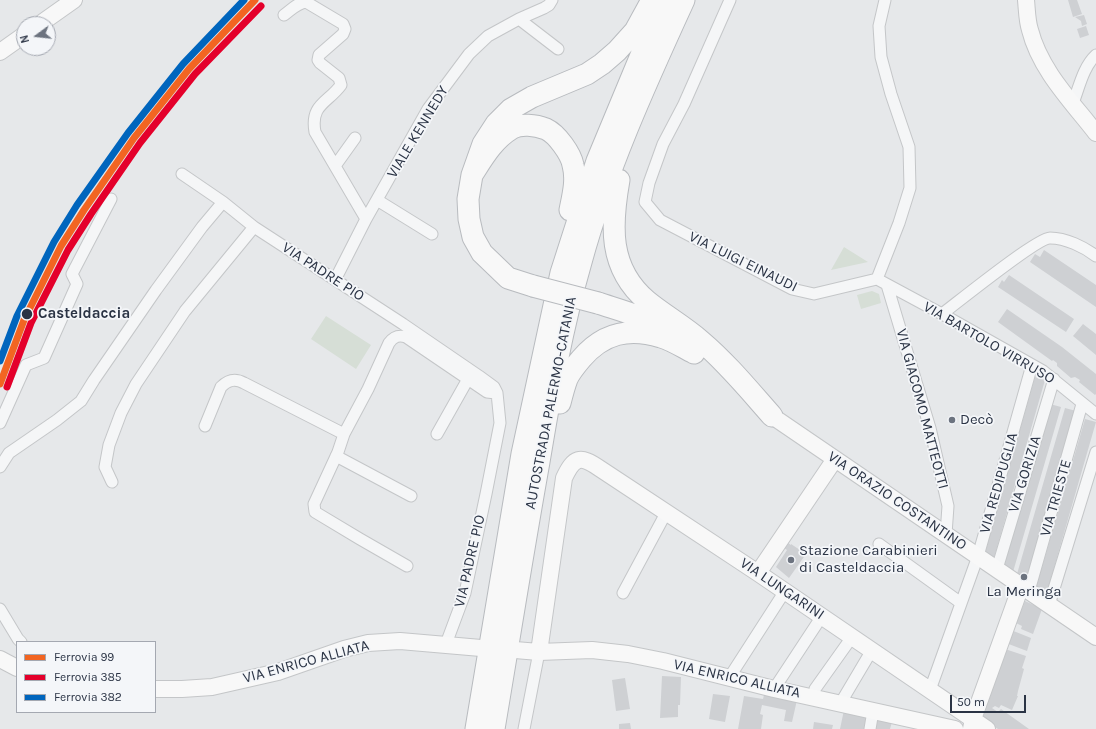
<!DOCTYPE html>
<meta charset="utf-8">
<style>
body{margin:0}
#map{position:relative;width:1096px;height:729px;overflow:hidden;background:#e6e8ea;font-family:Karla,sans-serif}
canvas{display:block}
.legend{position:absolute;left:16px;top:641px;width:140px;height:72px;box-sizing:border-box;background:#f4f6f9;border:1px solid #a4a8b1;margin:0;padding:5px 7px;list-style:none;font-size:12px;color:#2b3445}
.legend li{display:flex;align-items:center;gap:8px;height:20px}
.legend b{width:20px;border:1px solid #a4a8b1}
.north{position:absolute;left:16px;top:16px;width:40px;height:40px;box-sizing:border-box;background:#f4f6f9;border:1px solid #a4a8b1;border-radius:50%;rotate:255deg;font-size:11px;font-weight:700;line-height:16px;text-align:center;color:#2b3445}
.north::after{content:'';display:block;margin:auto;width:14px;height:18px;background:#6c737f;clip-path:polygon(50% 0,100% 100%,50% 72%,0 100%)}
.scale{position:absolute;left:950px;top:695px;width:76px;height:18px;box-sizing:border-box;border:2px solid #2b3445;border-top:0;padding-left:5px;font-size:12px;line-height:14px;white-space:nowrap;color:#2b3445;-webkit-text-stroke:3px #f4f6f9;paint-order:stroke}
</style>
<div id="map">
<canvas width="1096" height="729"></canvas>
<ul class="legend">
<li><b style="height:5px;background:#f26522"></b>Ferrovia 99</li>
<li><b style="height:5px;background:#e4002b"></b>Ferrovia 385</li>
<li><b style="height:5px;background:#0065bd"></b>Ferrovia 382</li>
</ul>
<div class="north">N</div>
<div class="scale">50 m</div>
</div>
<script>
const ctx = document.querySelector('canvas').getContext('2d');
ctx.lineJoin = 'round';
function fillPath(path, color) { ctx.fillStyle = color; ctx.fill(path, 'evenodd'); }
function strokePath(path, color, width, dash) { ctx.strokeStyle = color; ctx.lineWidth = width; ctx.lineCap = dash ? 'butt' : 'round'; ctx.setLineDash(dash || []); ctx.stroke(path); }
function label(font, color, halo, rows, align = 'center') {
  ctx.font = font + ' Karla,sans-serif'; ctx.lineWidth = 3.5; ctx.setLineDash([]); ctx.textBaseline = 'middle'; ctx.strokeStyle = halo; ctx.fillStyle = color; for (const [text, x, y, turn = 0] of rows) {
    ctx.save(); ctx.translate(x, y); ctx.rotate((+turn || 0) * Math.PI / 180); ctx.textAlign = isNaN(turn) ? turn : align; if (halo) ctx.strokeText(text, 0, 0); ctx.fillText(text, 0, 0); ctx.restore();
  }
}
fillPath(new Path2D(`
 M844 247 868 262 831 270Z
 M872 291 879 294 881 303 861 309 857 295Z
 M326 316 371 345 356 369 311 339Z`), '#d6ded6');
fillPath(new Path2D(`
 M1068 0H1077L1082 14 1073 17Z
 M1084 15 1087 24 1082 26 1081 21 1075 17Z
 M1086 26 1089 35 1080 38 1077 29Z
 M1044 250 1096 285V307L1030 262 1035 254 1040 257Z
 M1009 275 1074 319 1066 332 998 287 1002 280 1004 282Z
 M1007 309 1062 347 1096 374V394L1095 395 1079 382 1080 380 1075 377 1071 378 1057 366V363L1053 360 1052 361 998 322Z
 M1083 324 1096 334V355L1073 336Z
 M1035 377 1045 380 994 558 985 553Z
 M1050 404 1061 407 1013 572 1003 566Z
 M1065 408 1076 411 1028 581 1017 574Z
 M1085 419 1096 422 1047 592 1036 588Z
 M788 543 791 545V544L806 554 789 578 776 567 787 550 784 548Z
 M1025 601 1042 609 1033 634 1021 629 1022 626 1016 623Z
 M1011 630 1031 638 1027 651 1006 643Z
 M1005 649 1026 656 1022 668 1024 669 1018 691 1017 696H1018L1012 710 1001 705 999 708 995 706 992 708 998 712 1001 709 1029 729H998L979 717Z
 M662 676 681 677 680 705H678V717L660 718Z
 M625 678 630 709 616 711 612 680Z
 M765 691 797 700 792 722 784 721 786 710 762 705 760 714 763 715 761 729H738L744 696 763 699Z
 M713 694 730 696 725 722 709 719Z
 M844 710 868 715 865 729H840Z
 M878 718 892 722 890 729H875Z
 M814 722 833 725 832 729H813Z
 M630 723 631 729H619V724Z`), '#ced0d3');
const street = new Path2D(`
 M730 0 684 104 663 144 649 183 645 202 660 220 792 289 814 294 877 279
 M284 15C291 10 297 3 306 2L343 24 345 29 343 34 319 55 318 60 320 63 339 78 341 85C328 103 310 104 315 132L366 219
 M519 19 558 49
 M1073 103C1079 88 1083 67 1096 55
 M335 166 355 138
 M182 174 223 202
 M377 200 432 234
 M877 279 899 223 910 188 909 147 891 94 881 57 879 26 885 0
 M877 279 942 314 1043 371 1096 414
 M335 280 366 219 428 109 469 54 488 36 519 19 544 8 549 5 552 0
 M887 285 930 428 948 506 946 534
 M942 314C958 302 1037 238 1050 238 1066 238 1084 247 1096 256
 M0 423 26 365 44 358 77 284 72 274 111 199
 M205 426 221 387C228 380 235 378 244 383L344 434
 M437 434 468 379
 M336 456 411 496
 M0 467 9 453 57 420 81 401 94 380 156 290 202 227 223 202 254 227 403 324 479 376 494 387 497 393 500 423 486 494 465 593 446 644
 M112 482 105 467 109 445 121 413 136 384 185 311 254 227
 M879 544 961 603
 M407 566 360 539 315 512 314 504 338 452 344 434 368 389 389 343C394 336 399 335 406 337L487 392 496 393
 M997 569 1054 379
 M1029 591 1082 404
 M623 593 666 513
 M1049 605 1096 452
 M0 609 18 639 21 642
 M729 678 785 591
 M774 689 822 616
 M815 689 852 637
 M930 690 978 556 1032 365
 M840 704 872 650
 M524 729 539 652
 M870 729 873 711`);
const secondary = new Path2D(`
 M1026 0C1027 10 1027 21 1030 30 1040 70 1072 102 1096 133
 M40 24 74 0
 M0 52 24 35
 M772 416 1096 637
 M758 573 835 459
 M515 650 539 652 592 650 628 654 663 661 774 689 955 729
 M539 652 564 478C574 457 580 455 599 468L758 573 987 729
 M0 659 17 668
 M155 689H182L212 687 278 672 344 649 368 643 400 641 481 648
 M971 729 973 719 1021 586`);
const highway = new Path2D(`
 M472 175C483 158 493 140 511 129 520 123 536 125 546 129 557 134 571 154 573 165 577 180 573 195 570 210
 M619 180C611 225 608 268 647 301 664 315 684 326 701 341 727 363 749 390 772 416
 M533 286 508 278 482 253 473 237 469 219 468 199 472 175 483 144 496 124 511 109 532 97 587 74 602 64 617 51 635 31 652 0
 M598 303C622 311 648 317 668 333
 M560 403C562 395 564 387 567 379 570 372 576 365 581 359 603 333 629 327 661 337 672 340 684 348 694 353
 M476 729 522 454 561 273 597 161 644 48 666 0
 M494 729C509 640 523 551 539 462 550 395 562 328 581 262 606 171 645 85 684 0`);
strokePath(street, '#c4c6c8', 13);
strokePath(secondary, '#c4c6c8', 18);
strokePath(highway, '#b8bbbf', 23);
strokePath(street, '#f5f6f7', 11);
strokePath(secondary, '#f8f8f8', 16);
strokePath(highway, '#f8f8f8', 21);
const highwayBridge = new Path2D(`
 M533 286 598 303`);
strokePath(highwayBridge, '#b8bbbf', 23, []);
strokePath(highwayBridge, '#f8f8f8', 21);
strokePath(new Path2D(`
 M0 384 24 320 61 246 84 210 134 138 189 69 255 0`), '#f26522', 7);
strokePath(new Path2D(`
 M7 387 31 323 68 250 91 214 140 143 195 74 261 6`), '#e4002b', 7);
strokePath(new Path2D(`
 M0 361 17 316 54 242 77 205 128 133 183 64 244 0`), '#0065bd', 7);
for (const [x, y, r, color] of [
 [27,314,6,"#2b3445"],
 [952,420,4,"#6c737f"],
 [791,560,4,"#6c737f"],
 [1024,577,4,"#6c737f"]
]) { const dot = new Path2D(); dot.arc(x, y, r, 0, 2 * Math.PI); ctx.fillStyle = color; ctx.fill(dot); strokePath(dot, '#f4f6f9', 1.5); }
label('15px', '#2b3445', '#f4f6f9', [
 ["VIALE KENNEDY",418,132,-59],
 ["VIA LUIGI EINAUDI",743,262,26],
 ["VIA PADRE PIO",323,272,33],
 ["VIA BARTOLO VIRRUSO",989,343,30],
 ["AUTOSTRADA PALERMO-CATANIA",551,403,-79],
 ["VIA GIACOMO MATTEOTTI",922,409,75],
 ["VIA GORIZIA",1025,474,-73],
 ["VIA REDIPUGLIA",999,483,-74],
 ["VIA TRIESTE",1056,498,-74],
 ["VIA ORAZIO COSTANTINO",897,501,34],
 ["VIA PADRE PIO",470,561,-77],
 ["VIA LUNGARINI",782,589,34],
 ["VIA ENRICO ALLIATA",306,662,-15],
 ["VIA ENRICO ALLIATA",737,679,13]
]);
label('bold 15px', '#2b3445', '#f4f6f9', [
 ["Casteldaccia",38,314]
], 'left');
label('15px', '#2b3445', '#f4f6f9', [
 ["Decò",960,420],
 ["Stazione Carabinieri",799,551],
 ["di Casteldaccia",799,568],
 ["La Meringa",1024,592,"center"]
], 'left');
</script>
